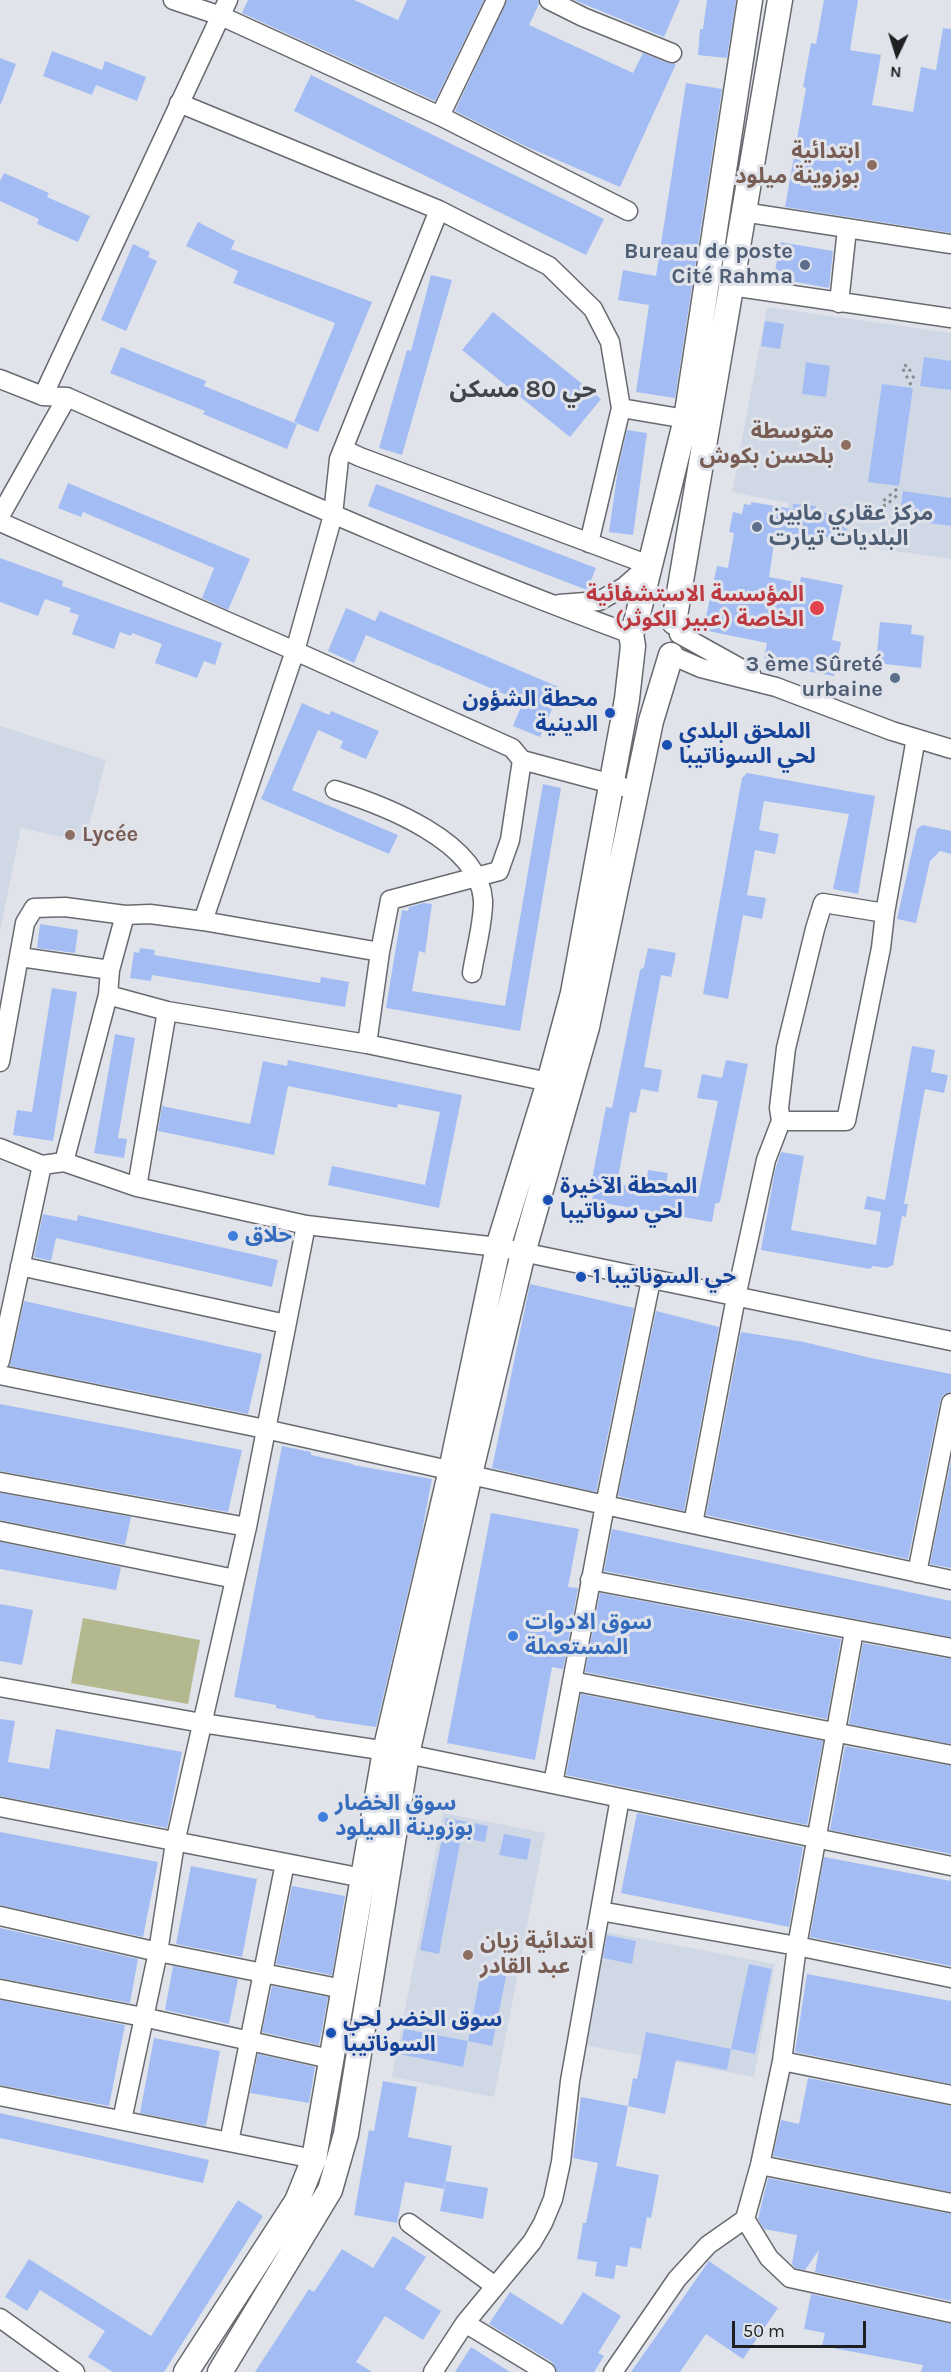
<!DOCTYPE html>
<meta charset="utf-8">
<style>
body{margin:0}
#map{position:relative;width:951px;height:2372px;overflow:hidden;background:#e0e3e9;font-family:Karla,sans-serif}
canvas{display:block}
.north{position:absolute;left:867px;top:24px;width:60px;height:60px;-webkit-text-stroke:4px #e0e3e9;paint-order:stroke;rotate:184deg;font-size:16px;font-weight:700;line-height:24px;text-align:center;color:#1f2022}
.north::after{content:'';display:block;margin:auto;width:21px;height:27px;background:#1f2022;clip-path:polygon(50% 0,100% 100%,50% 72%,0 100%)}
.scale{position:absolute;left:732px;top:2321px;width:134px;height:27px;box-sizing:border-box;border:3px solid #1f2022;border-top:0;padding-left:8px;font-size:18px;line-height:21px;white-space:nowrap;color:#1f2022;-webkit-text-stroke:4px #e0e3e9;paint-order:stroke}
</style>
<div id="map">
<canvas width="951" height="2372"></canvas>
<div class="north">N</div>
<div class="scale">50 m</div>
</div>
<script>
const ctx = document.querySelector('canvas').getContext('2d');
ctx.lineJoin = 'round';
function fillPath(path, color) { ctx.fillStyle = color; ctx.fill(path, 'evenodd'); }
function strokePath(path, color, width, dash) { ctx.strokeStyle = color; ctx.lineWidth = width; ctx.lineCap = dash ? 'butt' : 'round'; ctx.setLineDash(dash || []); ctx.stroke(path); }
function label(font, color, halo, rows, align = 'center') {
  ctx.font = font + ' Karla,"Noto Sans Arabic",sans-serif'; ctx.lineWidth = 6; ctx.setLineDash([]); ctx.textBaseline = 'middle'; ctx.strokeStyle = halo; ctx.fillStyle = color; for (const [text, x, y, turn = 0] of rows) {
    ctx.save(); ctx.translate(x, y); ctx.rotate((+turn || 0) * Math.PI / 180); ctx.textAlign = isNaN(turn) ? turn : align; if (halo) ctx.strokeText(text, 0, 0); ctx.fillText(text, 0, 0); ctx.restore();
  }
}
fillPath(new Path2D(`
 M767 307 951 333V559L786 536 788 503 732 492Z
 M0 726 106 760 85 842 21 828 0 931Z
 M443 1813 545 1833 494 2097 392 2077Z
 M601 1931 775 1964 754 2077 580 2044Z`), '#d1d8e5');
fillPath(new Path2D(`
 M83 1618 200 1640 188 1704 71 1683Z`), '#b4b88e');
fillPath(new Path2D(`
 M248 0H354L398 20 407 0H484L435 101 242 13Z
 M507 0H538L539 4 529 25 633 73 643 53 668 63 676 64 620 187 525 146 455 111Z
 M574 0H680L664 37Z
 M707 0H736L727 58 698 55 700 29H703Z
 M824 0H858L850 50 881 55 872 105 913 112 921 67 936 70 943 28 951 29V233L785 207 806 88 803 87 811 43 816 44Z
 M52 51 102 70 105 61 146 77 137 101 96 85 92 95 43 76Z
 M0 58 16 64 1 104 0 103Z
 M311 75 604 219 586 255 294 111Z
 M686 83 722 89 675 398 636 392 649 305 618 300 623 270 656 276Z
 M4 173 49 193 47 197 90 216 78 242 37 224 39 219 0 201V181Z
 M198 222 235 241 231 249 372 302 318 432 294 422 335 323 233 283 238 271 186 246Z
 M780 242 833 251 829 288 774 278Z
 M133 244 150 252 148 257 157 261 126 331 101 320Z
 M431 275 452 280 402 455 379 448 407 350 411 351Z
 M493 312 601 399 570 437 462 350Z
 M765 321 784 324 780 349 761 346Z
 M121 347 206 381 204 386 297 424 287 449 203 414 205 411 110 373Z
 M924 357 951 361V390L920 386Z
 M806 362 830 366 826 397 802 394Z
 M882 384 913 388 899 486 868 482Z
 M627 430 647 433 633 535 609 532 618 469Z
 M68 483 250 559 228 610 202 598 214 568 83 512 81 517 58 508Z
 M376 484 596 568 587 590 368 506Z
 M903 491 951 498V526L899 519Z
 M751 502 793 509V504L816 506 815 512 836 514 835 520 847 521 846 539 782 533 780 545 774 544 769 577 800 583 801 577 843 585 832 640 841 642 834 676 788 668 789 663 764 658 767 643 703 630 717 566 728 568 734 533 729 532 733 512 742 514 744 504 751 505Z
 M0 558 63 581 62 586 222 643 215 665 204 661 197 678 155 663 162 644 132 633 131 636 120 632 114 649 72 634 79 615 69 612 71 608 45 599 38 616 0 602Z
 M346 608 375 621 380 611 561 688 540 737 513 726 523 702 366 635 354 663 328 651Z
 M880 622 912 625 911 634 924 636 921 668 876 663Z
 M302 703 329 715 331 711 379 731 366 759 340 748 343 741 318 730 292 790 398 835 389 854 261 799Z
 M747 773 875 796 858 894 833 889 849 814 764 801 759 830 779 834 775 854 755 850 747 895 766 898 762 919 743 915 728 999 703 994 742 778Z
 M543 784 561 788 520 1031 386 1008 402 910 408 911 409 907 424 903 432 904 425 953 419 951 412 991 505 1006Z
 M923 825 951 831V854L940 851 930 861 916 923 897 919 917 829Z
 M40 924 78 930 75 953 37 948Z
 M140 948 155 950 154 955 320 983 321 977 349 982 345 1007 152 975 151 981 130 978 134 952 139 953Z
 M648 948 676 953 671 977 661 975 644 1067 662 1070 658 1092 641 1089 636 1113 630 1112 617 1184 645 1188 648 1170 668 1173 665 1192 698 1197 718 1101 697 1098 702 1074 722 1078 726 1060 748 1064 720 1202 715 1204 712 1222 592 1201 595 1182 592 1179 606 1107 612 1108 640 970 644 967Z
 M52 988 77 992 53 1141 13 1135 17 1110 32 1112Z
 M115 1034 135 1038 118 1138 127 1139 124 1158 94 1153Z
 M912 1046 935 1050 931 1072 948 1075 944 1093 925 1089 904 1204H908L906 1217 902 1216 893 1265 887 1268 873 1266 870 1269 761 1250 775 1170 781 1152 804 1156 791 1230 876 1245 881 1212 864 1209 867 1196 885 1200Z
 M288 1060 462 1095 439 1208 328 1185 332 1166 425 1185 440 1112 398 1104 397 1108 288 1086 274 1155 158 1131 162 1106 250 1124 263 1061 287 1066Z
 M43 1214 77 1221 78 1215 278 1260 272 1287 56 1238 51 1261 34 1257Z
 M530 1284 634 1308 596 1492 492 1468Z
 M24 1301 262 1354 248 1414 10 1366Z
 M656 1311 719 1327 684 1511 618 1496Z
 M741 1332 804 1342 871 1358 951 1374V1392L943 1395 940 1401 908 1559 706 1515Z
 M0 1404 242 1450 228 1512 0 1471Z
 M282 1446 311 1452V1455L353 1464V1465L432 1479 421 1537 376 1727 315 1718 316 1716 276 1708V1705L234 1697Z
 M951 1460V1568L930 1564Z
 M0 1493 131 1517 125 1545 0 1520Z
 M491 1513 579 1529 568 1587 578 1588 563 1669 552 1667 535 1760 447 1743Z
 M612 1529 951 1601V1637L604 1571Z
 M0 1542 121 1567 116 1590 0 1569Z
 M600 1593 841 1639 827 1719 585 1672Z
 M0 1604 33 1610 22 1665 0 1661Z
 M863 1643 951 1659V1744L849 1724Z
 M581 1694 823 1741 807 1825 566 1775Z
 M0 1719 15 1721 8 1762 49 1769 56 1729 182 1752 167 1828 0 1796Z
 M845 1746 951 1766V1854L830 1830Z
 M637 1813 803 1847 789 1927 621 1893Z
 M446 1818 488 1826 485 1842 461 1838 439 1954 420 1950Z
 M0 1832 158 1862 143 1937 0 1905Z
 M504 1834 531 1839 527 1860 499 1855Z
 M824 1857 951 1881V1966L810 1937Z
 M191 1866 257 1879 242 1957 176 1944Z
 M292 1886 345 1896 332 1975 276 1964Z
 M0 1928 138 1959 130 2003 0 1978Z
 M607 1935 636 1941 632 1964 603 1958Z
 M749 1964 772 1969 755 2054 731 2049Z
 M173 1966 238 1979 229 2024 165 2010Z
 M482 1967 507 1972 492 2046 468 2041Z
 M807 1974 951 2001V2084L795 2052Z
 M272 1986 328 1997 319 2045 262 2032Z
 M0 2000 125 2025 109 2106 0 2085Z
 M404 2029 468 2041 463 2067 399 2054Z
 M646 2032 731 2049 727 2070 676 2060 665 2114 628 2106 633 2078 637 2079Z
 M154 2038 220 2051 206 2126 140 2113Z
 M258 2054 315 2067 309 2103 250 2093Z
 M808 2078 951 2106V2192L773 2156 781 2120 799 2124Z
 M383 2081 417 2087 408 2137 452 2146 444 2189 405 2182 397 2223 354 2215 369 2130 374 2131Z
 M581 2097 628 2106 616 2166 659 2175 651 2218 647 2217 641 2249 630 2247 627 2267 616 2265 614 2279 595 2276 597 2262 577 2259 583 2223H586L598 2163 573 2158Z
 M0 2113 209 2160 203 2183 0 2138Z
 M768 2178 951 2214V2301L815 2272 819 2250 805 2270 795 2268 792 2264 797 2235 764 2229 758 2219Z
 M446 2181 488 2188 483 2219 440 2211Z
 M238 2200 263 2216 164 2372H113L88 2357 105 2331 40 2290 27 2311 5 2297 29 2259 151 2336Z
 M393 2236 426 2257 405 2289 441 2311 423 2340 385 2316 356 2362 372 2372H255L309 2289 314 2292 342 2249 373 2268Z
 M709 2261 778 2308 743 2359 706 2334 680 2372H631Z
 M510 2292 562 2325 583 2292 621 2316 598 2353 604 2356 594 2372H557L552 2362 489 2324Z
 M811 2294 951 2324V2372H921L923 2365 822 2346 825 2333 804 2329Z
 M471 2347 510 2372H455Z`), '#a3bdf4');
const minor = new Path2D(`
 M173 0 221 16 440 116 628 211
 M549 0 583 17 672 53
 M179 103 439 210 549 266 593 309 610 342 621 408 589 543
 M440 116 496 0
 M743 212 951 244
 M731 286 951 318
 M839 303 847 229
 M0 379 43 396 67 397C254 480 440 564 631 634
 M43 396 228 0
 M621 408 686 419
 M343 449 360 457 649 565 624 587 599 601 559 604
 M0 516 67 397
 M0 522 295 651 512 748 522 760 623 787
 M679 634 751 674
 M671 655 701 668 776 687 892 731 951 749
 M335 790C383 805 479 841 483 900 484 920 475 952 472 973
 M203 921 295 651 333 515 339 459 439 210
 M20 957 110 970
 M108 995 167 1011 367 1044 549 1082
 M367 1044 380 952
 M0 1062 25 923 34 908 65 907 125 915
 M781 1121H846L881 948 885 913 916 738
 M0 1148 42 1165 64 1162 137 1187 306 1225 498 1247 951 1341
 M64 1162 108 995 110 970 125 915 150 914 203 921 380 952 390 900 499 871 510 840 522 760
 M137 1187 167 1011
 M20 1266 286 1324
 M0 1361 42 1165
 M0 1375 265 1429 605 1505 951 1580
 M0 1482 247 1527
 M693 1524 736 1297 766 1160 781 1121 779 1108 786 1048 815 929 823 903 885 913
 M0 1531 235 1579
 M917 1573 951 1403
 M590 1580 951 1648
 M854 1631 797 1946 782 2061 760 2165 745 2219 769 2258 790 2278 951 2313
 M572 1681 951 1755
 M0 1687 202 1723 407 1754 951 1866
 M553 1784 605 1505 651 1280
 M620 1798 600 1911 797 1946 951 1978
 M0 1807 363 1878
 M0 1916 158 1952 343 1989
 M0 1989 143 2017 330 2059
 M782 2061 951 2095
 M0 2096 314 2159
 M122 2120 158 1952 175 1843 247 1527 306 1225
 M229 2142 285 1863
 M760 2165 951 2203
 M409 2223 495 2286
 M0 2318 75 2372
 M465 2323 546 2372
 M433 2372 465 2323 532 2242 543 2223 553 2199 561 2162 570 2081 600 1911
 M613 2372 677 2279 708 2245 745 2219`);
const major = new Path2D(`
 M674 622 780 0
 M186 2372 297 2201 314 2159 385 1751 451 1470 498 1247 549 1082 573 993 627 699 633 646 631 634 636 622 686 419 750 0
 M220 2372 330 2190 346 2134 407 1754 470 1474 523 1253 587 1027 651 721 671 655`);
strokePath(minor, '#676a6f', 21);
strokePath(major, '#676a6f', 27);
strokePath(new Path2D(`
 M911 385 902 367 907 365 916 382
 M897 489 882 502 885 506 900 493`), '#898c90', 3, [3, 4.5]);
strokePath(minor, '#fff', 18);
strokePath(major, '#fff', 24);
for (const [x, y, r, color] of [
 [872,165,6,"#8d6e63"],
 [805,265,6,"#5c6f8a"],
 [846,445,6,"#8d6e63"],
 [757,527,6,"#5c6f8a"],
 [817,608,8,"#e0444e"],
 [895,678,6,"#5c6f8a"],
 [610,713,6,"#1a4fb4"],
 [667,745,6,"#1a4fb4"],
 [70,835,6,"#8d6e63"],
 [548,1200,6,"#1a4fb4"],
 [233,1236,6,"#3f7fe0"],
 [581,1277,6,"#1a4fb4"],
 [513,1636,6,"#3f7fe0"],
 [323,1817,6,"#3f7fe0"],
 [468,1955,6,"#8d6e63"],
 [331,2033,6,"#1a4fb4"]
]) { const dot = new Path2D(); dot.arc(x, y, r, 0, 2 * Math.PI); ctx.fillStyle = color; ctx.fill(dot); strokePath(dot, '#e0e3e9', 2); }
label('bold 22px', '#785e54', '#e0e3e9', [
 ["ابتدائية",860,152],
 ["بوزوينة ميلود",860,177],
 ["متوسطة",834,432],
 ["بلحسن بكوش",834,457],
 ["Lycée",82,835,"left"],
 ["ابتدائية زيان",480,1942,"left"],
 ["عبد القادر",480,1967,"left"]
], 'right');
label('bold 22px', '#4e5e75', '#e0e3e9', [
 ["Bureau de poste",793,252],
 ["Cité Rahma",793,277],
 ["مركز عقاري مابين",769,514,"left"],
 ["البلديات تيارت",769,539,"left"],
 ["3 ème Sûreté",883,665],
 ["urbaine",883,690]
], 'right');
label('bold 22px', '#be3a42', '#e0e3e9', [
 ["المؤسسة الاستشفائية",804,595],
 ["الخاصة (عبير الكوثر)",804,620]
], 'right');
label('bold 22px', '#164399', '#e0e3e9', [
 ["محطة الشؤون",598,700,"right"],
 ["الدينية",598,725,"right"],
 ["الملحق البلدي",679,732],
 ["لحي السوناتيبا",679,757],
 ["المحطة الآخيرة",560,1187],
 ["لحي سوناتيبا",560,1212],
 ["حي السوناتيبا 1",593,1277],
 ["سوق الخضر لحي",343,2020],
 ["السوناتيبا",343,2045]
], 'left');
label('bold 22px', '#366cbe', '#e0e3e9', [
 ["حلاق",245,1236],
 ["سوق الادوات",525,1623],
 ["المستعملة",525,1648],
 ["سوق الخضار",335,1804],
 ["بوزوينة الميلود",335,1829]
], 'left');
label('bold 24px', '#42454a', '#e0e3e9', [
 ["حي 80 مسكن",523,390]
]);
</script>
